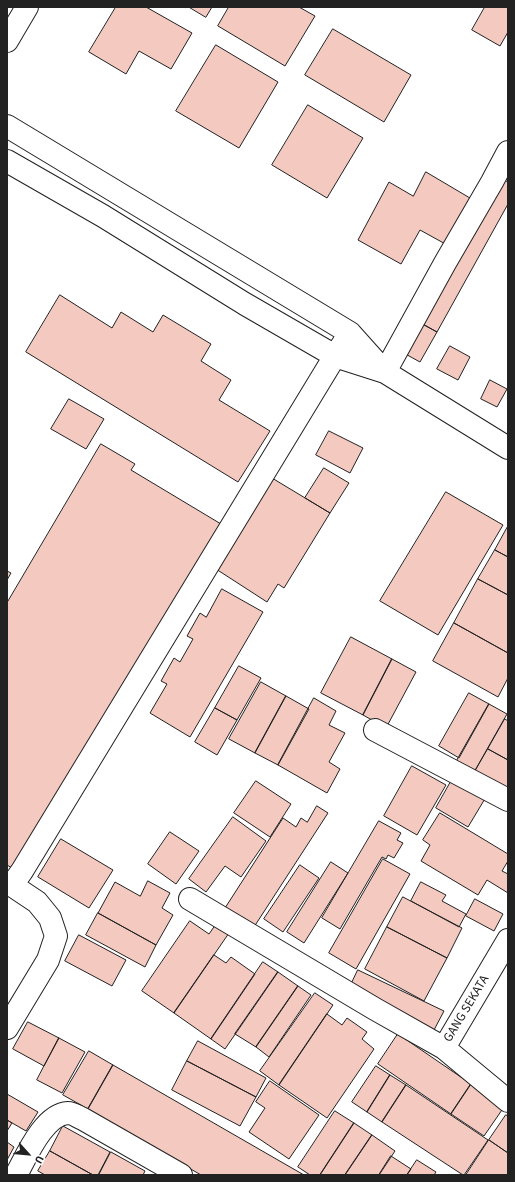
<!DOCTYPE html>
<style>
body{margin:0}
#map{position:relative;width:515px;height:1182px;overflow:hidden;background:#fff;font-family:"Source Sans 3",sans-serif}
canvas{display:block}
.frame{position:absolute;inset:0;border:8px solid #222;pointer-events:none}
.north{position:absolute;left:8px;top:1134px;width:40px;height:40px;-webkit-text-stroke:3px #fff;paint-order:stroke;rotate:117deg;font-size:11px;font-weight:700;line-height:16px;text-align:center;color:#222}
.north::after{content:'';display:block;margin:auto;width:14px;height:18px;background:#222;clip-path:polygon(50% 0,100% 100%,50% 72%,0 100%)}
</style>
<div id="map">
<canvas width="515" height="1182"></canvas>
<div class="frame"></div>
<div class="north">U</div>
</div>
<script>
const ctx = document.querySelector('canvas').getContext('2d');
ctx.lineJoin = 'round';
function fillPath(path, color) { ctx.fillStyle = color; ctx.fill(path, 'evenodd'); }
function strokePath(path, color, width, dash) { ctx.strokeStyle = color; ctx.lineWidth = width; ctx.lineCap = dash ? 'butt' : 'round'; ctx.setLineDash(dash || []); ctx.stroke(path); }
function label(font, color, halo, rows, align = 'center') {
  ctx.font = font + ' "Source Sans 3",sans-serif'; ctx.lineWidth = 3; ctx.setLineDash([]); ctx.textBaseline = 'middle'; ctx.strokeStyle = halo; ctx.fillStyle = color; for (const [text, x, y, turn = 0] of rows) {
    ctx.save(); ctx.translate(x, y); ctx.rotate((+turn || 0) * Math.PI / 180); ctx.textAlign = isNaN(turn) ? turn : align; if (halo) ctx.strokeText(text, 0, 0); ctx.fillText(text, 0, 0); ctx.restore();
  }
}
const building = new Path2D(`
 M116 7H146L192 33 171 69 139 51 126 74 89 52Z
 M189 7H212L206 17Z
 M229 7H299L315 16 285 66 218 26Z
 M485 7H508V32L500 46 472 30Z
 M333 29 411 75 384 122 305 75Z
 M216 45 278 82 239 148 176 111Z
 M308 105 363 138 327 198 272 165Z
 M426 172 475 201 449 246 420 230 401 264 358 240 389 182 413 196Z
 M497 176 508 182V204L437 332 417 321Z
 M60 295 112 328 121 312 153 332 163 315 211 344 201 361 231 380 219 400 270 431 238 482 26 352Z
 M417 321 437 332 420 362 400 351Z
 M450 346 470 357 458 380 437 369Z
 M490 380 507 389 497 407 481 399Z
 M69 399 104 419 86 449 51 429Z
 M329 431 363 448 350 473 316 455Z
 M101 444 135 464 131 470 221 524 17 871 7 865V603Z
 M324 468 349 483 330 513 305 498Z
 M272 478 330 513 284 588 278 584 267 602 216 569Z
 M446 492 503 525 438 635 380 601Z
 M508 526V557L495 550Z
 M495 550 508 557V595L478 579Z
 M7 571 11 573 7 580Z
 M478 579 508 595V653L454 623Z
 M222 589 263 612 190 737 150 713 167 684 161 681 174 658 180 662 193 639 187 636 200 613 206 617Z
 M454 623 508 653V678L498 697 433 661Z
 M351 637 392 659 363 715 321 693Z
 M392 659 416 672 386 728 363 715Z
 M239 666 261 678 237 720 215 708Z
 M261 682 286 696 255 753 229 739Z
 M469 693 489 704 459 758 439 746Z
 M286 696 309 709 278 765 255 753Z
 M314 698 336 711 329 725 345 733 329 762 340 769 327 793 278 765Z
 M489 704 507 714 473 774 455 764Z
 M215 708 237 720 217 755 195 742Z
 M505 719 508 721V760L488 749Z
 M488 749 508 760V794L473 775Z
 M412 766 446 785 417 835 384 816Z
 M453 778 486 797 468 827 436 808Z
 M256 781 291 804 270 837 234 813Z
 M317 806 328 813 254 927 225 908 283 818 296 827 301 818 307 822Z
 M440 813 508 854V861L502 871 508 874V893L487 880 478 895 421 861 430 845 423 840Z
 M233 817 266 841 241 877 225 866 206 892 189 879Z
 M379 821 401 833 397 840 403 843 394 858 388 855 386 859 382 857 340 929 322 918Z
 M170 832 199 851 176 884 148 864Z
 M61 839 113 870 89 908 38 877Z
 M383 859 410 874 356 969 329 953Z
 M331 862 348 873 304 943 287 932Z
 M300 865 319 878 283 932 264 919Z
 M148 881 170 893 162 908 173 915 156 945 98 913 115 882 140 896Z
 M421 882 446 895 442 901 466 914 459 927 411 901Z
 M403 897 462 928 447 958 387 927Z
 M475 899 503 914 494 931 466 916Z
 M98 913 156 945 145 967 86 935Z
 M190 921 209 934 216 924 229 933 174 1013 142 991Z
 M387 927 447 958 424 1001 365 969Z
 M79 935 126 960 112 986 65 961Z
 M214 955 226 963 231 957 255 974 211 1039 174 1013Z
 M263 962 278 972 225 1049 211 1039Z
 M358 970 444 1011 434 1030 349 989Z
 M278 972 298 986 256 1047 235 1034Z
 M298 986 311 995 269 1057 256 1047Z
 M315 993 333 1005 279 1085 260 1071Z
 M327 1014 342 1025 347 1018 367 1032 362 1039 374 1049 327 1118 279 1085Z
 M28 1022 59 1038 44 1066 13 1049Z
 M398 1034 471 1084 451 1114 378 1064Z
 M59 1038 85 1052 62 1093 37 1080Z
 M198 1041 266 1078 256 1097 187 1061Z
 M89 1051 113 1065 88 1109 63 1095Z
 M187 1061 256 1097 240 1126 172 1090Z
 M113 1065 304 1175H201L88 1109Z
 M376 1066 390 1075 367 1112 352 1102Z
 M390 1075 406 1085 382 1122 367 1112Z
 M270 1081 319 1115 289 1159 249 1132 265 1108 256 1102Z
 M471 1084 504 1107 484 1136 451 1114Z
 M406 1085 488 1140 464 1175H463L382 1122Z
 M7 1094 38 1112 26 1131 7 1120Z
 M335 1111 354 1123 320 1175H310L298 1167Z
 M506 1115 508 1116V1153L489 1140Z
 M7 1120 12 1123 7 1131Z
 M354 1123 372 1135 345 1175H320Z
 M63 1126 110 1152 98 1175H93L50 1151Z
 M372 1135 395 1151 379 1175H345Z
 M489 1140 508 1153V1175H466Z
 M7 1142 14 1147 7 1160Z
 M50 1151 93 1175H45L38 1171Z
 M111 1152 145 1171 143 1175H99Z
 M391 1156 411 1169 407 1175H379Z
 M417 1160 436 1172 434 1175H407Z`);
fillPath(building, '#f3c9c0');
strokePath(building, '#222', 1);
const street = new Path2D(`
 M7 41 27 7
 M7 126 350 333 384 371
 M7 161 103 216 245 304 335 356 385 372 508 448
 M385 372 445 263 492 182 508 152
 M375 730 508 800
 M7 882 37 902 50 918 56 936 48 960 7 1028
 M12 885 22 871 335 356 350 333
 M190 899 375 1009 444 1048
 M508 940 444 1048 508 1101
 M16 1175C26 1157 44 1114 68 1113 73 1113 78 1117 83 1119L181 1175`);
strokePath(street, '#222', 24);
strokePath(street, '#fff', 22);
label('13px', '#222', '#fff', [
 ["GANG SEKATA",467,1009,-59]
]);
</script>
